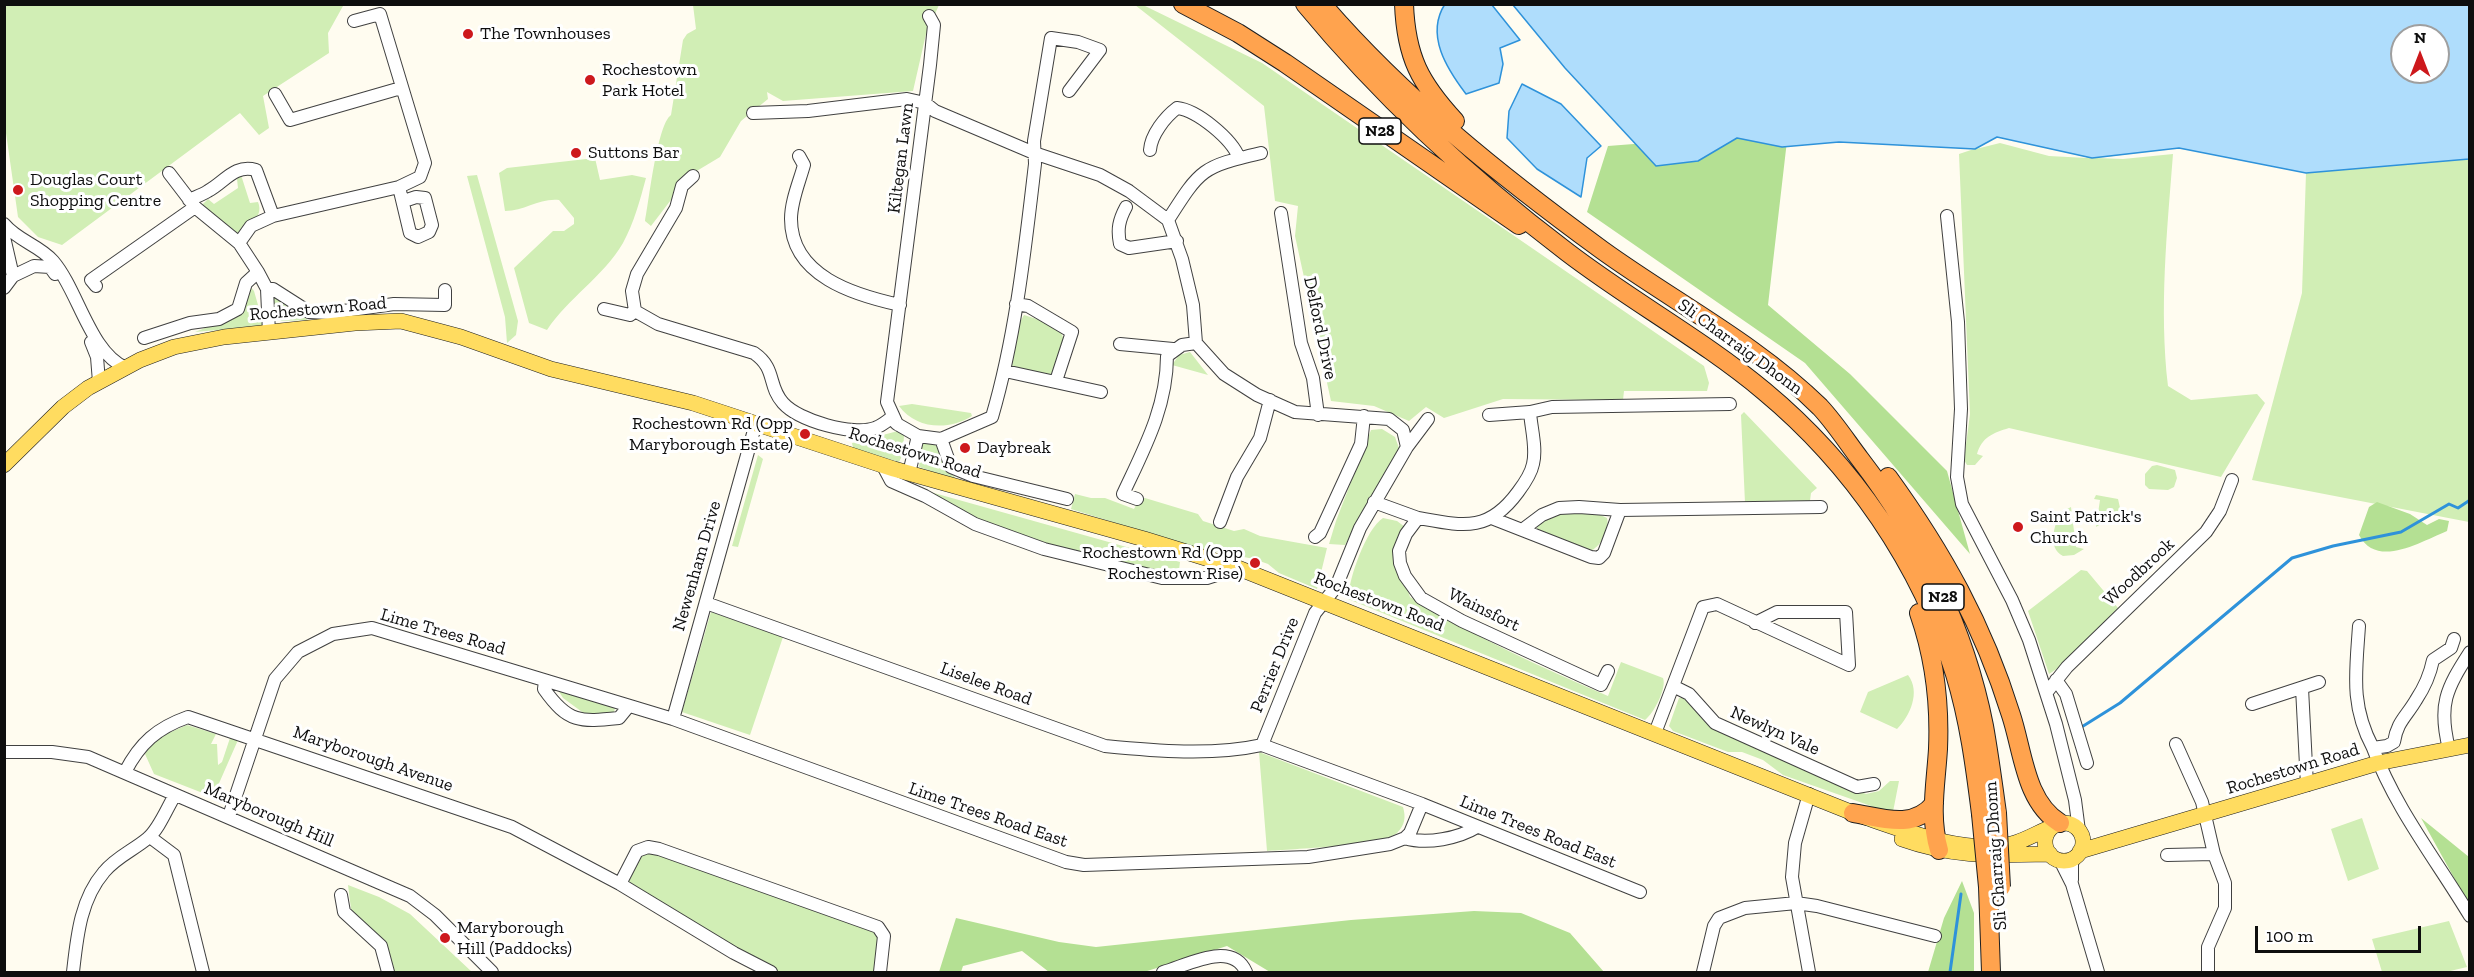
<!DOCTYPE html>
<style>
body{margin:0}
#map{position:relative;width:2474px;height:977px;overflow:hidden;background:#fffcf0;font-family:"Zilla Slab",serif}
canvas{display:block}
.frame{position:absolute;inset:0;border:6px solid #0e0e0e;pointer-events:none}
.north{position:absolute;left:2390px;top:24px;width:60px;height:60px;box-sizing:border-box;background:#fff;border:2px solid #9f9f9f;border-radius:50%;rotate:0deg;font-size:16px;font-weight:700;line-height:24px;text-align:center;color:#0e0e0e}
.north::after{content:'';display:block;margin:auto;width:21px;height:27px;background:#cd181c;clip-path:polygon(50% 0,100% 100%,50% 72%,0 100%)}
.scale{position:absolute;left:2255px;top:926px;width:166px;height:27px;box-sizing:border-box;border:3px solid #0e0e0e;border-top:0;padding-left:8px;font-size:18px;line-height:21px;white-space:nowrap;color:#0e0e0e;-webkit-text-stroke:4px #fff;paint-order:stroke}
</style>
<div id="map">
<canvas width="2474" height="977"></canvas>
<div class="frame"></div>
<div class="north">N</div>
<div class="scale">100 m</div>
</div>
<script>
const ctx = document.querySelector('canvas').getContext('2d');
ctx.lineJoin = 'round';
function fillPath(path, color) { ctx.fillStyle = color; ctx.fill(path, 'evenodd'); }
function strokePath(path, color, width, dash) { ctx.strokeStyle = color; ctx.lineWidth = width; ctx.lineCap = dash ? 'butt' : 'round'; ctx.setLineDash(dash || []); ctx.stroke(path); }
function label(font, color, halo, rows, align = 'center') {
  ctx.font = font + ' "Zilla Slab",serif'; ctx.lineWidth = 6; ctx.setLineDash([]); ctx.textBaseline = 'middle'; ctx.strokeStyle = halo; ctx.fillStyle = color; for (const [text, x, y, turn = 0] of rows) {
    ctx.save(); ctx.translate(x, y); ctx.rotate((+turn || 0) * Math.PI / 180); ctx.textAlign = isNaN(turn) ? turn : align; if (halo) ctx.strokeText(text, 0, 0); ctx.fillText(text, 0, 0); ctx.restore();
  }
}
fillPath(new Path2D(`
 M4 5H348L343 6 328 33 329 53 263 96 269 128 259 135 240 113 62 245 38 237 18 217 4 119Z
 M693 5H939L926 34 913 91 783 101 767 92 768 99 741 121 720 157 690 175 651 226 645 221C649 201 657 125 671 115L683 40 687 34 696 29Z
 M1135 5H1143L1262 63 1704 366 1709 383 1707 391H1624L1623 400 1503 399 1444 418 1426 407 1409 421 1374 406 1331 401 1295 236 1298 206 1275 201 1264 106Z
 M2469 63V522L2252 480 2302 293 2306 173 2179 148 2097 158 2123 159 2173 154C2167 232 2159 308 2168 386L2191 400 2257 394 2265 403 2221 477 2009 428C1993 433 1982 437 1977 454L1983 456 1975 465H1967L1964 460 1970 414 1959 154 1974 149 1839 142 1782 147 2402 72H2438ZM1997 137 2086 157 2087 158 2049 156 2000 143 1976 149Z
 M595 158 600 180 632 175 646 178C640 200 634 223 623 243 603 277 568 298 547 330L529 323 514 268 553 231H564L574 224V218L559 200C539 198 525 211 505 211L499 173 507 168Z
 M241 175 250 203 258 202C265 219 245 227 232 237L202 210 203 204 208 199 214 204 238 188 237 179Z
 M477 175 518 321 516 335 507 343 505 317 467 176Z
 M250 286 254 291 264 326 195 332 235 316Z
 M269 291 287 307 308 320 281 321 273 309Z
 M1024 315 1043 321 1061 332 1065 343 1050 376 1012 366 1020 322Z
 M1190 352 1208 375 1172 365 1179 355Z
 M912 404 971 413 972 416C948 431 916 429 899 406Z
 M1744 412 1817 488 1811 493 1810 501 1745 503 1741 415Z
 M1382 429 1395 437 1399 448 1345 545 1329 544 1336 521 1371 430Z
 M898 431 904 435 903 454 899 462 853 448 852 443Z
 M928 440 937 446 944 467 959 481 919 467 922 442Z
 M758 455 763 459 738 547 732 546Z
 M2157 465 2175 470 2177 478 2174 487 2168 490 2149 489 2145 485V474L2152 466Z
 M909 486 1180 562 1179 570 1158 573 1043 545 975 521Z
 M1075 494 1091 498H1105L1134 509 1139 499 1145 498 1198 514 1203 521 1234 531 1244 529 1260 536 1327 548 1317 589 1279 573 1268 564 1254 559 1189 546 1071 509Z
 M2096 495 2118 499 2121 512 2096 527 2100 500 2094 499Z
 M2071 507 2076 547 2084 549 2074 555 2063 556C2047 548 2054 525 2061 512Z
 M1564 512H1594L1607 518C1610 532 1601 546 1589 552L1544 535 1537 529 1538 523Z
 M1383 518 1397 521 1405 527C1402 534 1396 541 1394 548 1392 557 1407 584 1410 597 1473 636 1540 667 1608 696L1621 662 1663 678C1667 688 1654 713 1645 720L1348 599C1349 578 1366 529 1383 518Z
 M2081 570 2087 571 2118 608 2064 664 2049 674 2028 611Z
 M711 612 783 637 750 735 682 712Z
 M1908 675C1921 692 1910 716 1897 729L1860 712 1868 692Z
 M558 690 615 707 614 713 589 717 563 698Z
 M1679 698H1688L1704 721 1728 734 1866 794 1879 791 1890 781H1899L1892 817 1880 815 1871 806 1783 775 1763 760 1742 752H1728L1673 731 1669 726Z
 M187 725 216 734 211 744H217L218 765 222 762 230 738 238 740 213 797 154 774 145 754 157 738Z
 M1259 752 1403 807C1406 817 1405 825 1397 833 1381 846 1291 849 1267 851Z
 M2362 818 2379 869 2348 881 2331 829Z
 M648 847 878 927 880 972H771L620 884 637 851Z
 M348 885 379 897 410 914 472 972H394C389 936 373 934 351 909Z
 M2449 921 2467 967 2446 972H2382L2372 939Z`), '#d1eeb5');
fillPath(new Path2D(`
 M1788 132 1768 305 1850 374 1947 471 1970 554 1805 363 1587 212 1608 146Z
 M2377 502 2410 514 2427 525 2439 519 2449 521 2447 531C2420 542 2377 569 2359 535L2369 507Z
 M2421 818 2469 857V905Z
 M1962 881 1974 913V972H1928L1944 918Z
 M1474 911 1521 913 1570 933 1604 972H1270L1227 946 1144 972H1049L1022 951 963 966 961 972H939L956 918 1059 942 1096 947 1351 920Z`), '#b4e093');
const water = new Path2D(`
 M1445 4 1492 5 1520 40 1500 48 1503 64 1499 83 1466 94C1447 69 1425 35 1445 4Z
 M1513 5H2469V159L2306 173 2179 148 2092 158 1997 137 1975 149 1839 142 1782 147 1737 138 1698 161 1656 166 1565 68ZM2402 36H2438V72H2402Z
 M1522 84 1561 104 1601 146 1587 158 1581 197 1537 169 1507 138 1509 111Z`);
fillPath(water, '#afddfc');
strokePath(water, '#2e92da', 1.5);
strokePath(new Path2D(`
 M2080 728 2120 703 2292 558 2333 546 2401 532 2449 504 2458 508 2470 500
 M1950 972 1961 894`), '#2e92da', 3);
const minor = new Path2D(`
 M929 16 934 25 930 65 887 402 897 424 918 436 941 439 992 417C1016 335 1025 249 1035 164L1034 141 1051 38 1078 42 1100 50 1069 91
 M275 94 290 120 401 88
 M753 113 808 111 907 99 925 103 935 111 1034 153 1100 175 1129 191 1168 220 1182 259 1193 305 1196 343
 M1150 150C1151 135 1165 117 1177 108 1197 110 1232 139 1239 158
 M799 156 804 165C799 183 791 201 791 219 791 276 854 295 900 305
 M169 173 195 207 239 243 258 272 267 289 269 333
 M693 176 682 186 676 208 637 274 632 291 635 311 658 324 754 353C777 369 767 385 783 403 799 421 853 436 875 428 881 426 886 422 891 418L897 424
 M399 187 410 233 418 237 429 232 432 225 425 198 416 197 404 201
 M189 200C195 197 202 195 208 191 225 182 234 164 256 170L273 216 251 226 239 243
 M1126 207C1119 220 1117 229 1120 244L1129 248 1177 241
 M1281 213 1301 343 1313 378 1318 415
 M273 216 399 187 420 177 425 163 380 14 354 21
 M1947 216 1958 322 1961 409 1957 477 1962 504 2012 600 2029 640 2056 724 2075 800 2079 831
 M1168 220C1201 168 1202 167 1261 153
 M4 224C18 241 39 245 53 261 78 290 90 353 126 368
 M4 237 13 276 4 288
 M13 276 34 266 50 267 55 274
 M96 286 91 280 195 207
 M267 289H273L309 312 329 313 394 304 445 305V290
 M1016 304 1028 306 1072 332 1056 381
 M604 309 630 315 635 311
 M144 338 190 323 219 319 238 309 246 283 258 272
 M91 342 97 357 99 382
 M1120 344 1173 349
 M1005 371 1101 392
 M1489 415 1530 412 1552 407 1730 404
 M941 439 951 467 973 476 1067 499
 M883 466 891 481 925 496 975 524 1044 549 1162 578H1207L1238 568
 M909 473 918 436
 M1137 499 1123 494C1144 449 1167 407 1167 356L1182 345 1196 343 1224 374 1257 395 1295 412 1389 419 1403 430 1407 447
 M1374 502 1418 518 1406 534 1399 551 1400 563 1405 576 1421 598 1462 621 1601 685 1608 671
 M1418 518C1463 526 1488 533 1518 492 1524 484 1531 474 1533 464 1537 448 1531 428 1530 412
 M1494 519 1591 557 1599 558 1604 553 1620 510
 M1220 522 1237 477 1260 438 1270 400
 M1522 530 1542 515 1559 508 1579 507 1620 510 1821 507
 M1315 537 1320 533 1361 444 1364 416
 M706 603 1105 746C1156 751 1212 756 1262 745
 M2359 626C2356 672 2350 705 2373 748
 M2454 639 2451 648 2433 660C2430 675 2424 688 2416 700 2406 717 2397 722 2394 742L2387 746 2373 748C2395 808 2437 861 2470 916
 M2056 680 2066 694 2087 763
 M545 681 544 689C568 723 580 722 619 718L628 707
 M1673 686 1689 694 1715 723 1857 787 1874 784
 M2302 688 2307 785
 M2047 692 2067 667 2206 532 2220 511 2232 480
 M2252 704 2319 682
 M673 719 756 423
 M1655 733 1703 607 1717 604 1849 665 1846 612H1777L1755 623
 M2176 744 2202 802 2214 854 2225 883V908L2208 947V972
 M1262 745 1422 804 1640 892
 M1262 745 1315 613 1336 587 1360 528 1407 447 1428 419
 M2449 749C2438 705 2446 689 2470 652
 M4 752H52L88 757 410 896 435 915 492 972
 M125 772C140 743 157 728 188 717L512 827 620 884 734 953 771 972
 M229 816 275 679 298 652 333 634 372 628 673 719 1066 862 1084 865 1308 857 1390 844 1405 838 1410 833 1422 804
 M150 837 174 855 203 972
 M1405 838C1427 845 1459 838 1477 827
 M2167 855 2214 854
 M2060 860 2072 884 2098 972
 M2072 880V863L2076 856
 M620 884 637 851 648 847 659 849 878 927 884 936 880 972
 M341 895 344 912 381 946 388 972
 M73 972C77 937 80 900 104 872 116 857 134 850 148 838 159 829 167 808 175 795
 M1163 972C1188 965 1232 940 1246 972
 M1703 972 1714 926 1719 918 1745 908 1796 903 1817 906 1935 936
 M1809 972 1792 877 1795 843 1809 794`);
const major = new Path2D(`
 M4 465 63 407 88 388 140 360 174 347 224 337 355 323 401 321 461 337 551 369 693 403 894 469 1144 539 1238 568 1853 813C1898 828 1964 856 2011 844 2025 841 2040 831 2054 826
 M2045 842a19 19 0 1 1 38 0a19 19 0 1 1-38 0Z
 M1902 839C1955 858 1996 855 2050 854
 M2080 851 2378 763 2470 745`);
const highway = new Path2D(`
 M1183 4 1238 33 1285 63 1519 225
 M1305 4C1381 96 1472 180 1567 252 1631 301 1703 340 1764 391 1852 464 1921 564 1955 674 1969 720 1975 766 1981 814
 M1322 4C1403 98 1502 177 1602 250 1674 302 1756 344 1820 407 1835 423 1847 442 1860 459 1920 537 1965 629 1984 726 1989 754 1993 784 1997 813
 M1404 4C1406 57 1420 83 1455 121
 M1888 477C1943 553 1983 625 2011 715 2023 751 2025 802 2060 823
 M1919 613C1934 656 1940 703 1938 749 1936 783 1929 817 1939 850
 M1853 813C1882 818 1913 830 1934 804
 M1988 887 1991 972`);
strokePath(minor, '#414141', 14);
strokePath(major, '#1f1f1f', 16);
strokePath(highway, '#1f1f1f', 20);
strokePath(minor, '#fff', 12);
strokePath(major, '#ffdc60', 15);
strokePath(highway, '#ffa34e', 18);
const highwayBridge = new Path2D(`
 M1997 813 2001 887
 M1981 814 1988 887`);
strokePath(highwayBridge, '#1f1f1f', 20, []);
strokePath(highwayBridge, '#ffa34e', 18);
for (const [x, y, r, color] of [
 [468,34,6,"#cd181c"],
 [590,80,6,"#cd181c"],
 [576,153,6,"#cd181c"],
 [18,190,6,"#cd181c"],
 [805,434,6,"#cd181c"],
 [965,448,6,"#cd181c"],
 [2018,527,6,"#cd181c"],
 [1255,563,6,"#cd181c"],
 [445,938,6,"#cd181c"]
]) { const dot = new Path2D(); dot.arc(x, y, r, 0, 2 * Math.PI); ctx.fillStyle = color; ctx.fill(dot); strokePath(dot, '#fff', 2); }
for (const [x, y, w] of [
 [1380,131,42],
 [1943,597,42]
]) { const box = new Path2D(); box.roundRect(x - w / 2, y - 13, w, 26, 4.5); ctx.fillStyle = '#fff'; ctx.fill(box); strokePath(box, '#0e0e0e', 1.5); }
label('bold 16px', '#0e0e0e', null, [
 ["N28",1380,131],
 ["N28",1943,597]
]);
label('18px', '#0e0e0e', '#fff', [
 ["The Townhouses",480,34],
 ["Rochestown",602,70],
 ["Park Hotel",602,91],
 ["Suttons Bar",588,153],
 ["Douglas Court",30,180],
 ["Shopping Centre",30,201],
 ["Rochestown Rd (Opp",793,424,"right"],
 ["Maryborough Estate)",793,445,"right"],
 ["Daybreak",977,448],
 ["Saint Patrick's",2030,517],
 ["Church",2030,538],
 ["Rochestown Rd (Opp",1243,553,"right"],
 ["Rochestown Rise)",1243,574,"right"],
 ["Maryborough",457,928],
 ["Hill (Paddocks)",457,949]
], 'left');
label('18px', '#0e0e0e', '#fff', [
 ["Kiltegan Lawn",901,158,-83],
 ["Rochestown Road",318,309,-5],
 ["Delford Drive",1320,328,78],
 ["Sli Charraig Dhonn",1740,347,36],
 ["Rochestown Road",915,453,17],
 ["Newenham Drive",697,566,-74],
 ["Woodbrook",2139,572,-43],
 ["Rochestown Road",1379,602,21],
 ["Wainsfort",1484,610,26],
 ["Lime Trees Road",443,632,16],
 ["Perrier Drive",1275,665,-68],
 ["Liselee Road",986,684,20],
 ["Newlyn Vale",1775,731,24],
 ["Maryborough Avenue",373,759,19],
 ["Rochestown Road",2293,769,-17],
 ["Maryborough Hill",269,815,23],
 ["Lime Trees Road East",988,815,19],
 ["Lime Trees Road East",1538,832,22],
 ["Sli Charraig Dhonn",1996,856,-94]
]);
</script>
